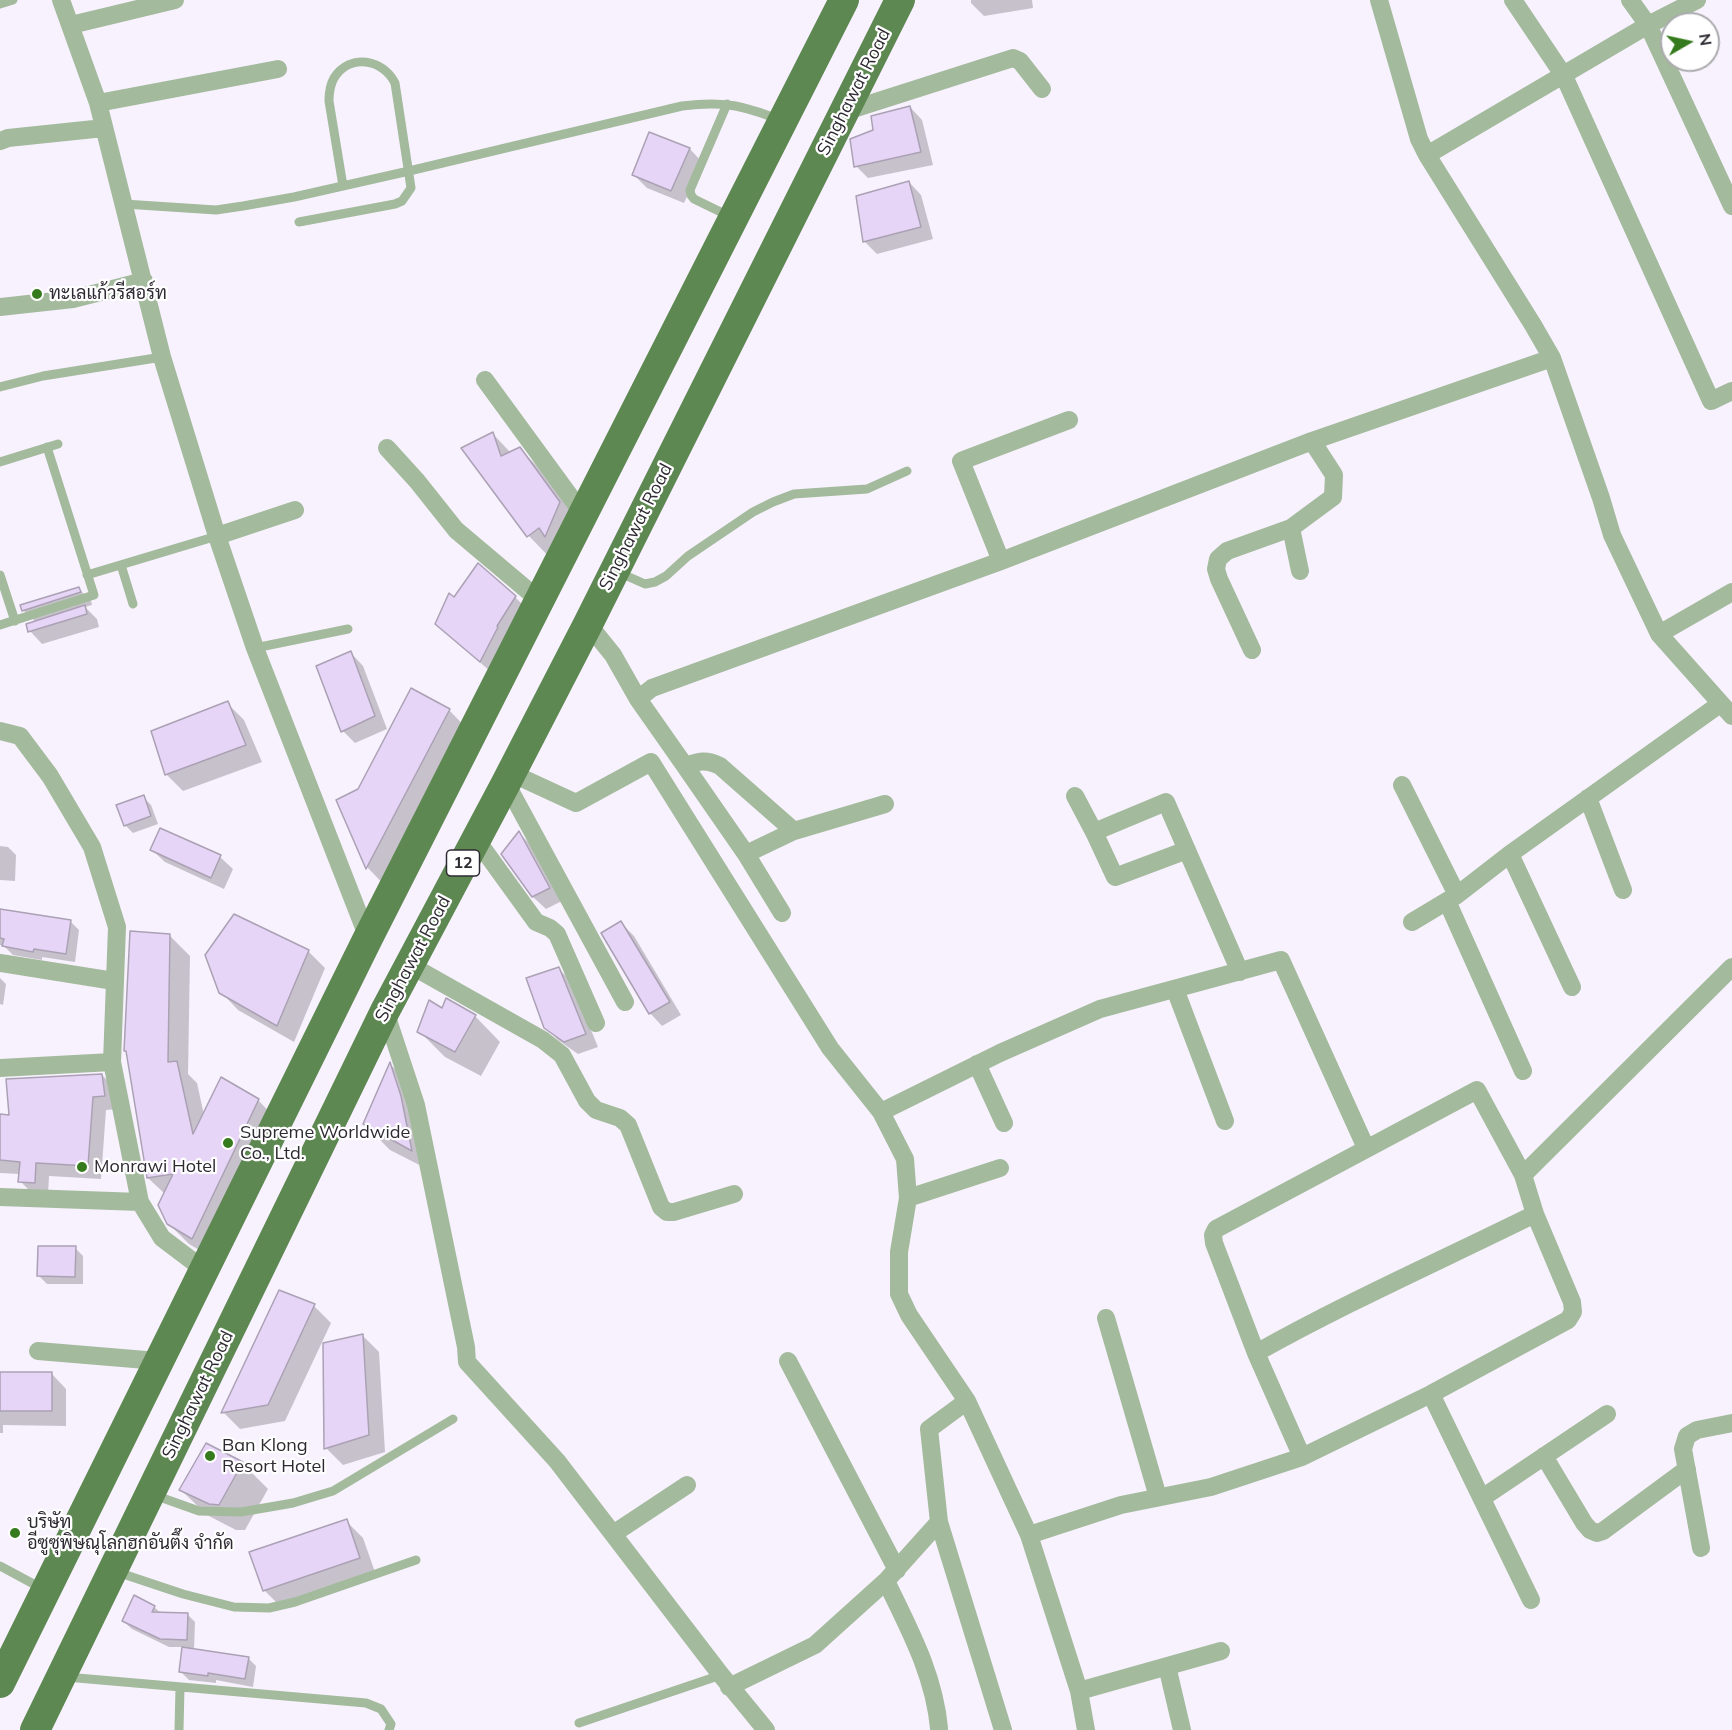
<!DOCTYPE html>
<meta charset="utf-8">
<style>
body{margin:0}
#map{position:relative;width:1732px;height:1730px;overflow:hidden;background:#f8f2fe;font-family:Mulish,sans-serif}
canvas{display:block}
.north{position:absolute;left:1660px;top:12px;width:60px;height:60px;box-sizing:border-box;background:#fff;border:2px solid #abaaad;border-radius:50%;rotate:81deg;font-size:16px;font-weight:700;line-height:24px;text-align:center;color:#2e2a32}
.north::after{content:'';display:block;margin:auto;width:21px;height:27px;background:#357a1c;clip-path:polygon(50% 0,100% 100%,50% 72%,0 100%)}
</style>
<div id="map">
<canvas width="1732" height="1730"></canvas>
<div class="north">N</div>
</div>
<script>
const ctx = document.querySelector('canvas').getContext('2d');
ctx.lineJoin = 'round';
function fillPath(path, color) { ctx.fillStyle = color; ctx.fill(path, 'evenodd'); }
function strokePath(path, color, width, dash) { ctx.strokeStyle = color; ctx.lineWidth = width; ctx.lineCap = dash ? 'butt' : 'round'; ctx.setLineDash(dash || []); ctx.stroke(path); }
function label(font, color, halo, rows, align = 'center') {
  ctx.font = font + ' Mulish,Sarabun,sans-serif'; ctx.lineWidth = 4.5; ctx.setLineDash([]); ctx.textBaseline = 'middle'; ctx.strokeStyle = halo; ctx.fillStyle = color; for (const [text, x, y, turn = 0] of rows) {
    ctx.save(); ctx.translate(x, y); ctx.rotate((+turn || 0) * Math.PI / 180); ctx.textAlign = isNaN(turn) ? turn : align; if (halo) ctx.strokeText(text, 0, 0); ctx.fillText(text, 0, 0); ctx.restore();
  }
}
fillPath(new Path2D(`
 M971 0H1032L1033 8 984 16 971 3Z
 M910 107 922 120 933 165 868 178 856 166 874 131Z
 M650 134 690 149 702 162 684 203 647 188 634 175Z
 M909 182 921 195 933 239 877 254 864 241Z
 M493 434 511 453 520 449 546 475 585 528 554 562 529 536 463 449Z
 M79 589 91 601 92 605 85 607 97 619 99 627 42 644 30 631 36 622 23 610Z
 M515 597 526 608 491 672 436 624 454 599Z
 M351 653 363 666 387 729 355 743 343 731Z
 M227 703 244 720 262 762 183 791 166 774Z
 M449 710 474 736 392 893 368 868 338 801 359 790Z
 M143 797 151 805 158 824 133 833 125 825Z
 M519 833 532 846 562 901 546 909 533 897 503 854Z
 M0 846 8 847 16 855 15 881 0 880Z
 M152 850 220 857 233 869 224 889 165 862Z
 M0 910 70 921 79 930 75 962 42 957V960L13 955 4 946 0 945Z
 M621 923 634 936 681 1015 662 1026 650 1013Z
 M170 936 190 956 188 1074 197 1083 204 1115 258 1100 278 1121 213 1258 189 1244 168 1223 165 1194 148 1178Z
 M308 951 325 968 294 1042 238 1010 221 992Z
 M559 969 571 981 598 1047 578 1054 558 1040 545 1027Z
 M0 978 6 984 3 1005 0 1004Z
 M443 1010 475 1016 500 1042 481 1076 445 1057 419 1031Z
 M391 1065 415 1089 437 1174 390 1150 364 1124Z
 M102 1075 116 1089 118 1109 106 1110 101 1179 49 1176 48 1196 34 1195 20 1181V1174L0 1173V1116L11 1117Z
 M75 1248 83 1256V1284H47L39 1276Z
 M279 1292 314 1306 331 1323 285 1421 240 1429 223 1412Z
 M362 1335 379 1352 385 1452 343 1465 326 1448Z
 M0 1373 52 1374 66 1389V1426L3 1425V1433H0Z
 M242 1463 268 1489 245 1530H236L207 1515 181 1490Z
 M346 1521 363 1538 376 1575 281 1607 264 1590Z
 M154 1607 161 1613 187 1614 195 1622 194 1650 248 1658 256 1666 253 1687 216 1680V1683L189 1680 181 1672 184 1647H169L132 1629 123 1621Z`), '#0003');
const building = new Path2D(`
 M910 106 921 152 854 167 850 139 873 130 871 116Z
 M649 132 690 148 671 191 632 175Z
 M909 181 921 227 863 242 856 196Z
 M493 432 501 456 520 447 560 502 545 537 539 528 527 537 461 448Z
 M478 563 516 596 497 626 498 627 480 662 435 624 449 593 454 597Z
 M79 587 81 592 22 611 20 605Z
 M85 605 87 614 28 632 26 624Z
 M351 651 375 716 341 732 316 666Z
 M411 688 450 709 366 869 336 800 358 789Z
 M228 701 246 745 165 775 151 731Z
 M144 795 151 816 124 826 116 805Z
 M160 828 221 855 211 878 150 850Z
 M519 831 550 888 532 897 501 854Z
 M0 909 71 920 66 954 34 949 33 952 2 946 4 939 0 938Z
 M234 914 309 950 277 1026 219 993 205 955Z
 M621 921 670 1002 649 1014 601 933Z
 M130 931 170 934 168 1062 177 1061 193 1134 221 1077 259 1099 192 1239 167 1224 158 1205 173 1174 147 1178 126 1051H124Z
 M559 967 586 1034 564 1042 544 1028 526 978Z
 M446 998 476 1015 455 1052 417 1032 429 1000 442 1008Z
 M390 1062 401 1096 412 1151 363 1124Z
 M102 1074 105 1096 93 1097 88 1166 36 1163 35 1183 18 1182 20 1162 0 1160V1114L9 1115 6 1079Z
 M38 1246H76L75 1277 37 1276Z
 M279 1290 315 1304 268 1405 221 1413Z
 M363 1334 369 1435 324 1449 323 1343Z
 M0 1372H52V1411H0Z
 M206 1443 243 1462 219 1505 209 1504 179 1490Z
 M347 1519 360 1558 263 1591 249 1552Z
 M134 1595 155 1606 152 1612 188 1613 187 1640 160 1639 122 1621Z
 M182 1647 249 1657 245 1679 208 1673V1676L179 1672Z`);
fillPath(building, '#e6d5f6');
strokePath(building, '#aba1b4', 1.5);
strokePath(new Path2D(`
 M0 4 13 0
 M727 104 690 190 691 195 694 199 731 217
 M124 204 216 210 243 206 294 197 409 171 682 106C723 101 742 105 780 120
 M299 222 395 204 402 201 411 188 395 83C383 59 350 53 334 78 330 85 329 93 329 101L343 186
 M0 387 43 376 162 357
 M0 462 58 444
 M121 565 133 604
 M620 573 645 584 655 582 666 576 688 556 753 512 773 502 794 494 867 489 907 471
 M0 575 15 621
 M87 575 217 536
 M0 625 94 595 47 447
 M255 648 348 629
 M154 1495 199 1511 241 1512 293 1503 333 1491 453 1419
 M0 1566 41 1588
 M117 1572 183 1594 234 1607 269 1608 295 1602 416 1560
 M66 1677 366 1703 381 1709 391 1724 389 1730
 M579 1723 721 1675
 M179 1730 180 1687`), '#a3ba9d', 9);
strokePath(new Path2D(`
 M61 0 98 103 162 357 217 536 255 648 368 938
 M1379 0 1419 139 1427 155 1533 325 1552 358 1601 498 1612 535 1659 634 1732 716
 M1513 0 1564 76 1711 401 1732 391
 M1630 0 1648 25 1732 206
 M71 25 175 0
 M98 103 278 69
 M844 112 1013 58 1020 61 1042 89
 M0 141 8 138 104 128
 M1427 155 1648 25 1697 0
 M0 307 73 299 144 281
 M485 380 583 514
 M1312 441 1552 358
 M387 448 417 481 456 530 539 600
 M217 536 295 510
 M1001 561 961 461 1069 420
 M588 624 613 655 638 699 652 688 1001 561 1312 441 1334 475 1333 497 1291 528 1300 571
 M1659 634 1732 592
 M1252 650 1219 579 1216 569 1218 559 1227 551 1291 528
 M638 699 685 766C699 761 706 759 720 766L794 831 885 804
 M0 731 20 736 50 776 92 847 117 927 112 1062 140 1202 162 1238 203 1269
 M685 766 746 854 782 913
 M511 773 576 803 651 762 830 1048 881 1112 905 1159 908 1198 899 1252V1294L909 1315 967 1401 1029 1535 1079 1691 1086 1730
 M506 783 625 1002
 M1402 785 1457 895
 M1075 796 1094 832 1166 802 1240 972
 M1588 798 1623 890
 M1094 832 1115 877 1187 850
 M476 839 536 922 550 928 557 934 596 1023
 M746 854 794 831
 M1510 854 1572 987
 M1447 901 1523 1071
 M1412 922 1457 895 1510 854 1720 704
 M0 963 114 981
 M410 965 543 1040 562 1055 587 1101 596 1110 620 1118 628 1125 661 1207 667 1212H674L734 1194
 M1175 989 1225 1121
 M385 1011 416 1105 466 1347 467 1362 557 1461 721 1675 766 1730
 M977 1064 1004 1123
 M0 1068 112 1062
 M881 1112 1000 1053 1100 1009 1281 960 1366 1148
 M0 1197 140 1202
 M908 1198 1000 1168
 M1106 1318 1158 1497
 M38 1351 158 1361
 M1256 1353C1347 1302 1442 1260 1535 1214
 M788 1361 897 1570
 M1431 1394 1531 1600
 M1544 1456 1584 1523 1590 1530 1597 1533 1603 1531 1687 1469
 M1302 1457 1256 1353 1214 1243 1213 1235 1216 1229 1477 1090 1523 1175
 M1482 1498 1607 1414
 M939 1522 1003 1730
 M613 1534 687 1485
 M1029 1535 1121 1505 1211 1487 1302 1457 1431 1394 1568 1320 1573 1312 1572 1302 1535 1214 1523 1175 1732 967
 M1701 1548 1683 1449 1687 1436 1697 1430 1732 1423
 M886 1581C909 1629 934 1674 939 1728
 M1167 1666 1182 1730
 M729 1687 815 1645 886 1581 939 1522 929 1429 967 1401
 M1079 1691 1221 1651`), '#a3ba9d', 18);
strokePath(new Path2D(`
 M0 1683 368 938 844 0
 M35 1730 385 1011 506 783 588 624 900 0`), '#5e8852', 30);
for (const [x, y, r, color] of [
 [37,294,6,"#357a1c"],
 [228,1143,6,"#357a1c"],
 [82,1167,6,"#357a1c"],
 [210,1456,6,"#357a1c"],
 [15,1533,6,"#357a1c"]
]) { const dot = new Path2D(); dot.arc(x, y, r, 0, 2 * Math.PI); ctx.fillStyle = color; ctx.fill(dot); strokePath(dot, '#fff', 2); }
for (const [x, y, w] of [
 [463,863,33]
]) { const box = new Path2D(); box.roundRect(x - w / 2, y - 13, w, 26, 4.5); ctx.fillStyle = '#fff'; ctx.fill(box); strokePath(box, '#2e2a32', 1.5); }
label('bold 16px', '#2e2a32', null, [
 ["12",463,863]
]);
label('18px', '#2e2a32', '#fff', [
 ["Singhawat Road",854,92,-63],
 ["Singhawat Road",636,527,-63],
 ["Singhawat Road",413,959,-62],
 ["Singhawat Road",198,1395,-64]
]);
label('18px', '#2e2a32', '#fff', [
 ["ทะเลแก้วรีสอร์ท",49,294],
 ["Supreme Worldwide",240,1133],
 ["Co., Ltd.",240,1154],
 ["Monrawi Hotel",94,1167],
 ["Ban Klong",222,1446],
 ["Resort Hotel",222,1467],
 ["บริษัท",27,1523],
 ["อีซูซุพิษณุโลกฮกอันตึ๊ง จำกัด",27,1544]
], 'left');
</script>
